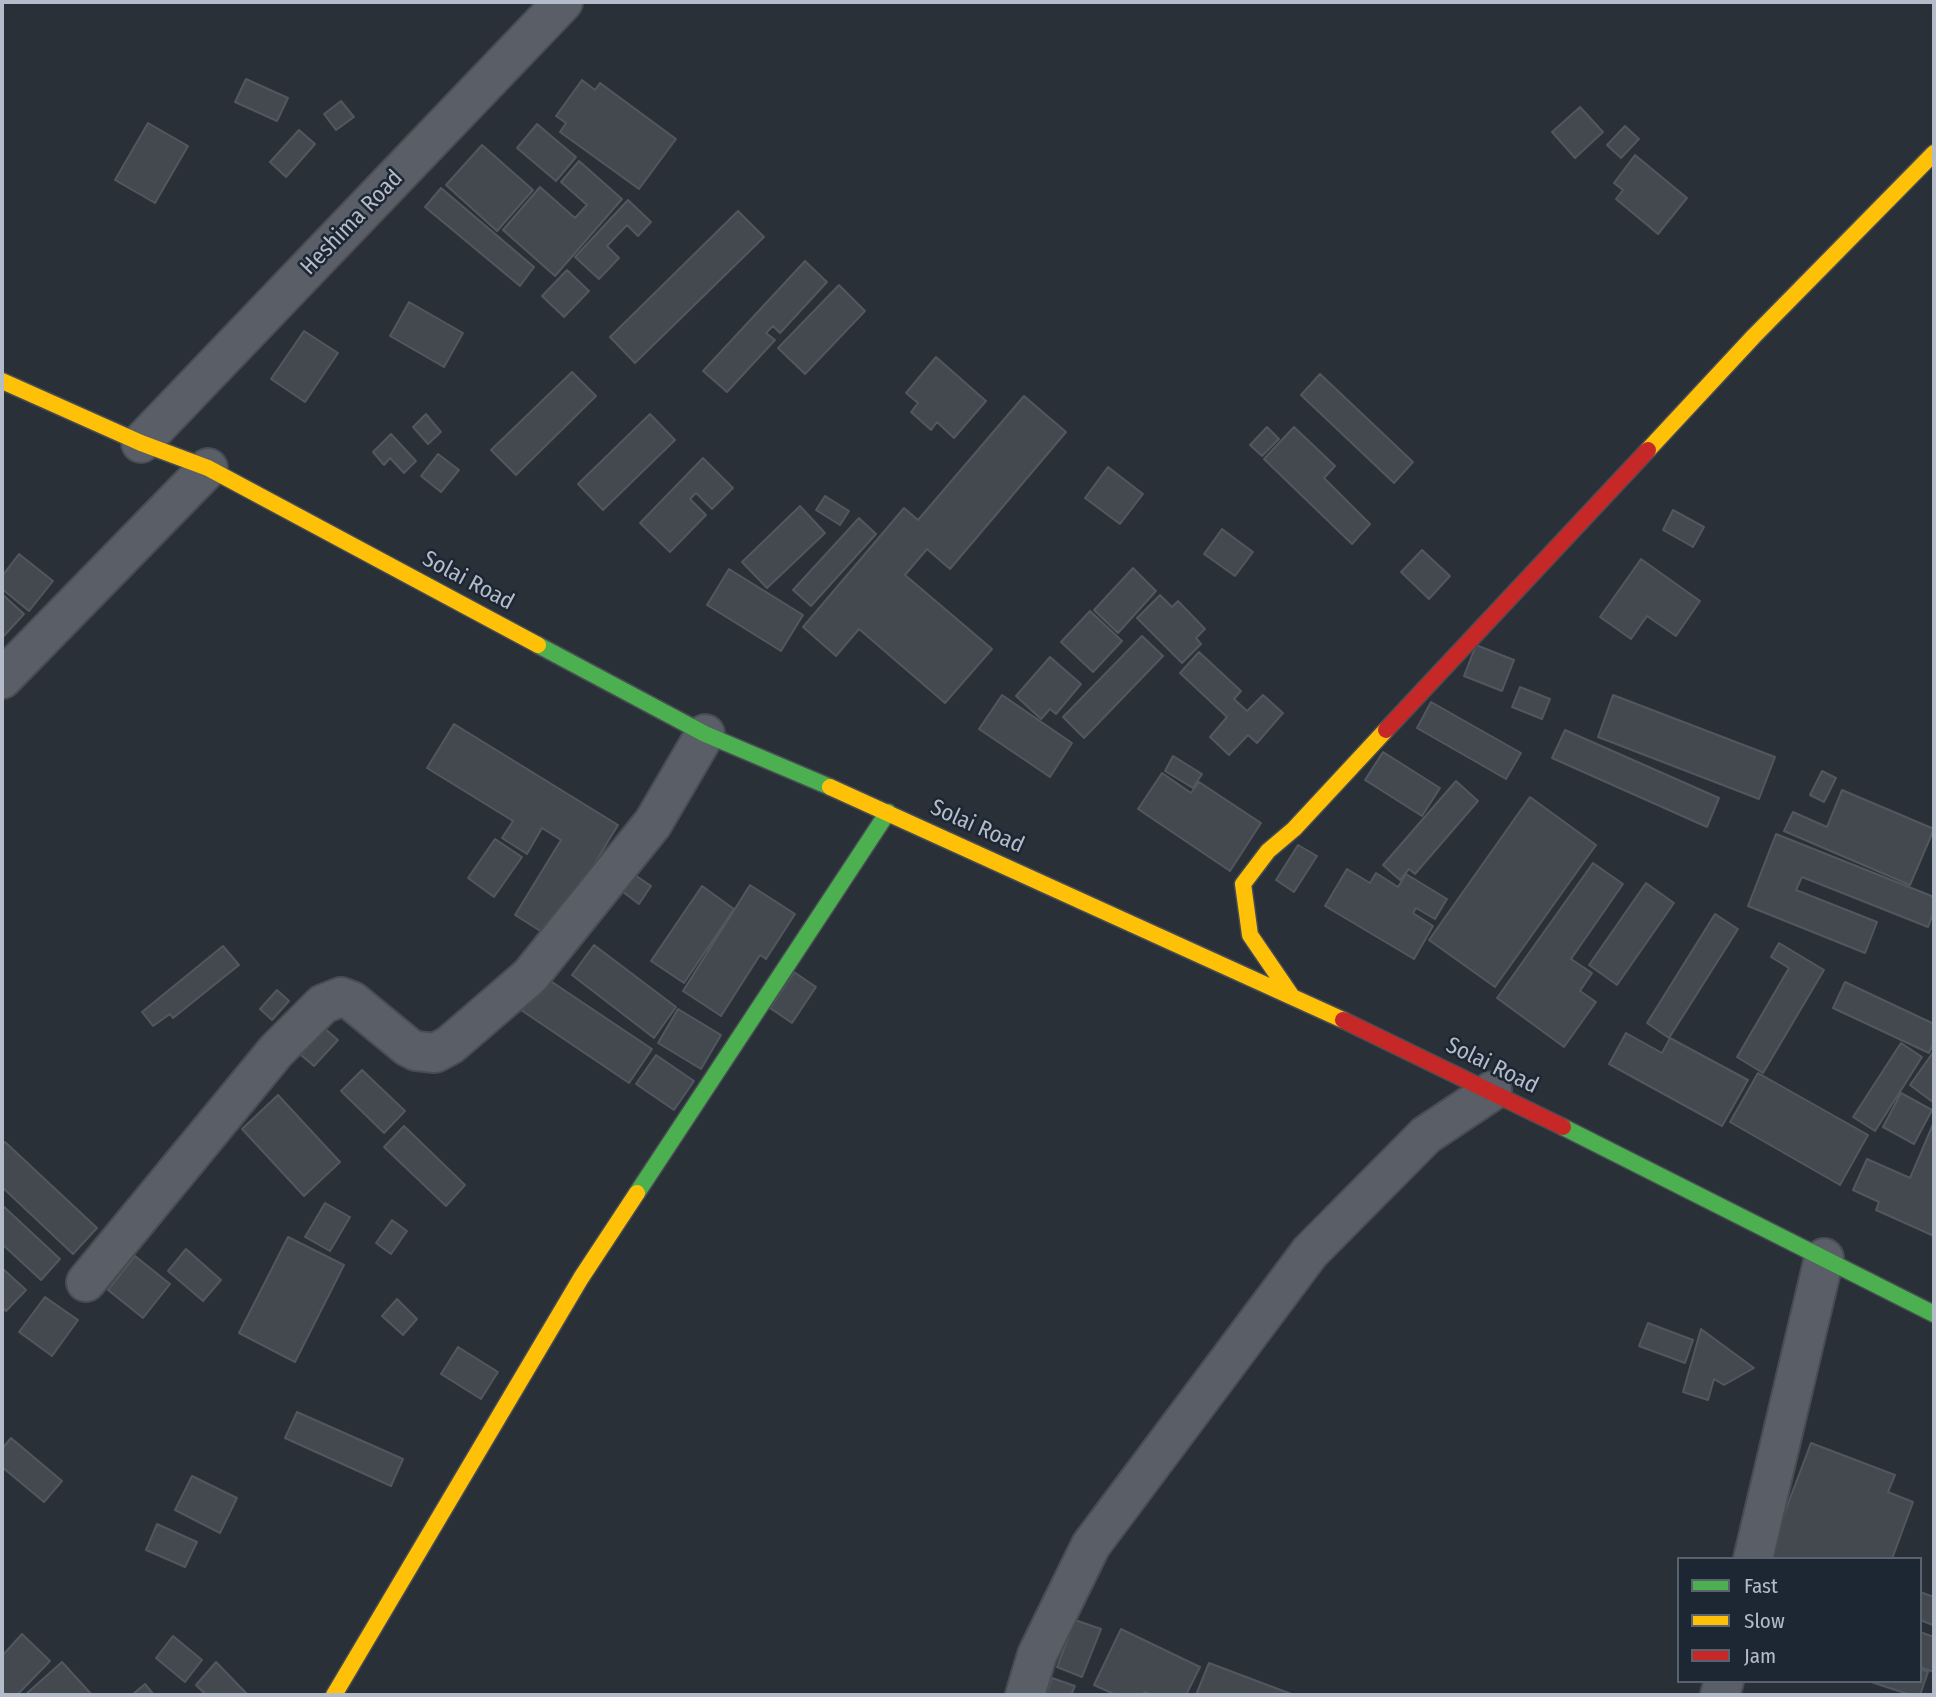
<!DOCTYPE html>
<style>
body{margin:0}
#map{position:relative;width:1936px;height:1697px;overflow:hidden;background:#2a3038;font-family:"Fira Sans Condensed",sans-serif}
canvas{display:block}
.frame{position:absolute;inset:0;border:4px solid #b4bcc9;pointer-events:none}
.legend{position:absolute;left:1677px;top:1557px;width:245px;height:126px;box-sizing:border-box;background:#1d2633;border:2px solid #59626f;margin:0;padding:9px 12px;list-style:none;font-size:21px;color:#b4bcc9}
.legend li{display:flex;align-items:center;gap:14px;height:35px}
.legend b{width:35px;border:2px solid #59626f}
</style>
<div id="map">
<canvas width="1936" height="1697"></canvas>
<div class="frame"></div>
<ul class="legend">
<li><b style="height:9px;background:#4caf50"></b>Fast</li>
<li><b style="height:9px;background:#ffc107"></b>Slow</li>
<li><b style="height:9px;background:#c62828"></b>Jam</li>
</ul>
</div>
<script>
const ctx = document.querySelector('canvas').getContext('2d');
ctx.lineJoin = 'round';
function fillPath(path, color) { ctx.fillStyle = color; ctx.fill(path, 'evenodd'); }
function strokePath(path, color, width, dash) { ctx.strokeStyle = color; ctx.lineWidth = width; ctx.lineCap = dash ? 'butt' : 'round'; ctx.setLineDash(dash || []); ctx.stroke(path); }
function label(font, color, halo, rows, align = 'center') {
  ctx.font = font + ' "Fira Sans Condensed",sans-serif'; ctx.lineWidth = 5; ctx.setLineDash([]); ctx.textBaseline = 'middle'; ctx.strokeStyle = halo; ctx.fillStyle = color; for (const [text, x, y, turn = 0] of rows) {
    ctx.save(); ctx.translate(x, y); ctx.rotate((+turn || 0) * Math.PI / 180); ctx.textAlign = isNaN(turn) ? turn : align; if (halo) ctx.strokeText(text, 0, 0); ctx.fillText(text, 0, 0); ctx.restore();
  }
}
const building = new Path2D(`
 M246 79 288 98 277 121 235 102Z
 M582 80 595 90 600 83 676 139 639 189 560 132 566 123 556 116Z
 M341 101 354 117 336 130 324 114Z
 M1580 107 1603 132 1575 158 1552 132Z
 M148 123 188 146 155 203 115 180Z
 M537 124 576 157 556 181 517 148Z
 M1625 126 1639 139 1621 158 1607 145Z
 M299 130 315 144 286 177 270 162Z
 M482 145 533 190 497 231 446 185Z
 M1635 155 1687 198 1658 234 1616 199 1623 190 1614 183Z
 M579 161 622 199 555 276 503 230 540 187 575 218 587 205 561 182Z
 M441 188 534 267 520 286 425 207Z
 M628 200 651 222 638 236 627 225 607 246 619 258 599 279 575 257Z
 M738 211 764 237 635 363 610 337Z
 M805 261 827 282 780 333 773 326 766 333 775 340 727 392 703 371Z
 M567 270 589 291 564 317 542 296Z
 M839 285 865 311 805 374 778 348Z
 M409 302 463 333 444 367 390 336Z
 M304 331 338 353 305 402 271 379Z
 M936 357 986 401 954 438 937 422 931 430 911 412 918 403 906 393Z
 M572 372 596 396 516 475 491 450Z
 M1320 374 1413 462 1394 483 1301 395Z
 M1024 396 1066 432 950 569 927 549 905 575 992 649 945 703 859 629 836 656 803 627 904 508 918 520Z
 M426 414 441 432 428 444 413 427Z
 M650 414 675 440 603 510 578 484Z
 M1267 427 1279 439 1262 456 1250 445Z
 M1294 427 1335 466 1324 478 1370 524 1352 544 1264 459Z
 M391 434 416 461 404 473 390 458 384 465 373 452Z
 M438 454 459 470 441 492 421 476Z
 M703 458 733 488 712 509 696 493 690 499 706 515 670 552 640 523Z
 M1108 467 1143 494 1120 524 1085 498Z
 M825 496 849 511 840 525 816 510Z
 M800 506 825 533 767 588 742 562Z
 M1673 510 1704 527 1693 547 1663 530Z
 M859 518 876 534 811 606 793 590Z
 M1222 529 1253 552 1235 576 1204 554Z
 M1422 550 1450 576 1429 599 1401 572Z
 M19 554 53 581 29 611 2 589V576Z
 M1641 559 1700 601 1676 636 1647 616 1631 639 1600 617Z
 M1133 568 1156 591 1118 633 1094 610Z
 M729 569 803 615 781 651 707 605Z
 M2 594 24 614 2 638Z
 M1160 595 1172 607 1178 601 1205 629 1196 638 1201 644 1182 663 1137 618Z
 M1090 611 1122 641 1093 672 1061 642Z
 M1142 636 1163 656 1084 738 1063 717Z
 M1476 645 1514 660 1502 691 1464 676Z
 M1199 652 1241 691 1234 699 1247 711 1263 695 1283 713 1257 743 1248 735 1229 755 1210 737 1227 717 1180 673Z
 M1050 657 1081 684 1056 714 1050 709 1041 719 1016 696Z
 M1520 687 1550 699 1542 719 1512 707Z
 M1002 695 1072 743 1050 777 979 729Z
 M1613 695 1775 757 1759 799 1598 737Z
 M1431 702 1521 753 1506 779 1417 728Z
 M454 724 618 825 550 937 515 915 561 840 542 828 527 854 502 838 513 821 427 768Z
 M1565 730 1719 798 1707 827 1552 758Z
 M1383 752 1440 788 1422 816 1365 780Z
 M1173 756 1202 774 1193 788 1165 771Z
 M1822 771 1836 778 1824 802 1810 795Z
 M1162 773 1191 793 1199 782 1261 823 1230 871 1138 809Z
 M1456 781 1478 801 1415 874 1409 869 1400 880 1383 865Z
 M1842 790 1934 829 1910 885 1784 831 1793 812 1827 827Z
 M1530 797 1596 845 1495 987 1429 940Z
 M1776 834 1934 897V911L1928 927 1802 877 1796 890 1877 922 1865 953 1748 906Z
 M495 839 522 857 494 897 468 878Z
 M1298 845 1317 856 1294 892 1276 880Z
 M1593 863 1623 884 1571 959 1592 973 1580 991 1596 1002 1564 1047 1497 998Z
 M1347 869 1370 883 1376 873 1398 887 1406 874 1447 899 1435 919 1416 908 1413 913 1433 926 1414 959 1325 906Z
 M635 875 651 886 639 904 623 892Z
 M1646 883 1674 903 1617 985 1589 965Z
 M750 885 795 914 766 959 760 955 721 1016 683 991Z
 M702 886 734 909 684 983 651 961Z
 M1715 914 1738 929 1669 1038 1647 1023Z
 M1779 943 1824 970 1763 1073 1737 1057 1789 968 1771 957Z
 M594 945 676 1007 654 1038 572 975Z
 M223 946 239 965 173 1018 170 1014 153 1026 142 1012Z
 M794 972 816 987 792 1023 770 1008Z
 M543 976 652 1049 629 1083 521 1010Z
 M1845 982 1934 1024V1042L1929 1053 1833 1008Z
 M277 990 289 1001 272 1020 260 1009Z
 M678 1009 721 1035 701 1069 658 1043Z
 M324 1028 338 1040 314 1066 301 1055Z
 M1626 1033 1662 1053 1670 1038 1748 1080 1722 1126 1609 1064Z
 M1901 1043 1922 1057 1875 1131 1853 1117Z
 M1934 1051V1103L1910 1085Z
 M656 1055 694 1081 674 1110 636 1084Z
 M362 1070 405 1111 384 1133 341 1091Z
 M1758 1073 1868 1135 1840 1185 1730 1122Z
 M1901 1093 1932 1110 1914 1144 1883 1127Z
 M278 1095 340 1162 304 1196 242 1129Z
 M1934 1122V1236L1876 1210 1879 1202 1853 1190 1867 1159 1910 1178Z
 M404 1126 465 1185 446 1206 384 1147Z
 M5 1142 97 1228 73 1254 2 1187V1145Z
 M325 1203 350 1217 330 1251 305 1237Z
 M2 1205 60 1259 41 1280 2 1244Z
 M392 1220 407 1231 391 1254 376 1243Z
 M288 1237 344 1265 295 1362 239 1333Z
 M186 1249 221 1280 203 1301 168 1271Z
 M135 1256 170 1284 143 1318 108 1290Z
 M2 1268 26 1290 6 1311 2 1307Z
 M45 1297 78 1320 52 1356 19 1332Z
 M397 1299 417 1319 403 1335 382 1316Z
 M1648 1323 1693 1340 1685 1363 1639 1346Z
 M1701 1329 1754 1368 1724 1385 1714 1379 1708 1400 1683 1392Z
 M458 1347 498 1372 481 1399 441 1374Z
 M297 1412 403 1459 391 1486 285 1438Z
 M11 1438 62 1481 44 1502 2 1467V1449Z
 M1811 1443 1895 1475 1888 1492 1913 1502 1892 1559H1767Z
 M192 1476 237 1498 220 1533 175 1510Z
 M157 1524 197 1542 185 1567 146 1550Z
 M1920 1592 1934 1597 1933 1625 1920 1620Z
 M1075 1620 1101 1629 1082 1677 1057 1667Z
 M1121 1629 1200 1667 1186 1695H1151L1145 1692 1142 1695H1116L1094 1685Z
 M1920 1632 1934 1637V1672L1920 1667Z
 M22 1634 50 1661 17 1695H7L2 1691V1656Z
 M173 1636 202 1660 185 1682 156 1658Z
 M62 1662 92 1695H25Z
 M216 1662 248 1695H206L196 1685Z
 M1209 1663 1294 1695H1196Z
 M1920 1669 1928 1672 1920 1695H1911L1868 1681H1920Z
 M1052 1678 1075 1686 1071 1695H1046Z
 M145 1684 154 1695H134L133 1694Z`);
fillPath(building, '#444950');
strokePath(building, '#52575f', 2);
const street = new Path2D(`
 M141 443 563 2
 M2 679 208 468
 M86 1282 276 1051 323 1004 341 997 352 1001 408 1047 416 1051 435 1053 450 1045 530 976 653 823 705 734
 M1753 1559 1824 1258
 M1025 1695 1037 1655 1091 1545 1310 1252 1426 1135 1492 1091
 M1720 1695 1724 1681`);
const fast = new Path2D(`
 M538 645 705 734 830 787
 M1563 1127 1934 1314
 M637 1193 888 812`);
const slow = new Path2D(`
 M2 381 141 443 208 468 538 645
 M1648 450 1754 336 1934 153
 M830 787 1343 1020
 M1291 995 1250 935 1243 884 1268 851 1294 829 1386 730
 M334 1695 581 1278 637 1193`);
const jam = new Path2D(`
 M1386 730 1648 450
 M1343 1020 1563 1127`);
strokePath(street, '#484c53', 42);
strokePath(fast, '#484c53', 19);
strokePath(slow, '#484c53', 19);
strokePath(jam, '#484c53', 19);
strokePath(street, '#5a5e66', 38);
strokePath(fast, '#4caf50', 16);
strokePath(slow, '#ffc107', 16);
strokePath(jam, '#c62828', 16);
label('23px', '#b4bcc9', '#1d2633', [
 ["Heshima Road",352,223,-46],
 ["Solai Road",468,581,28],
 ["Solai Road",977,827,24],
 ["Solai Road",1492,1066,26]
]);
</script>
